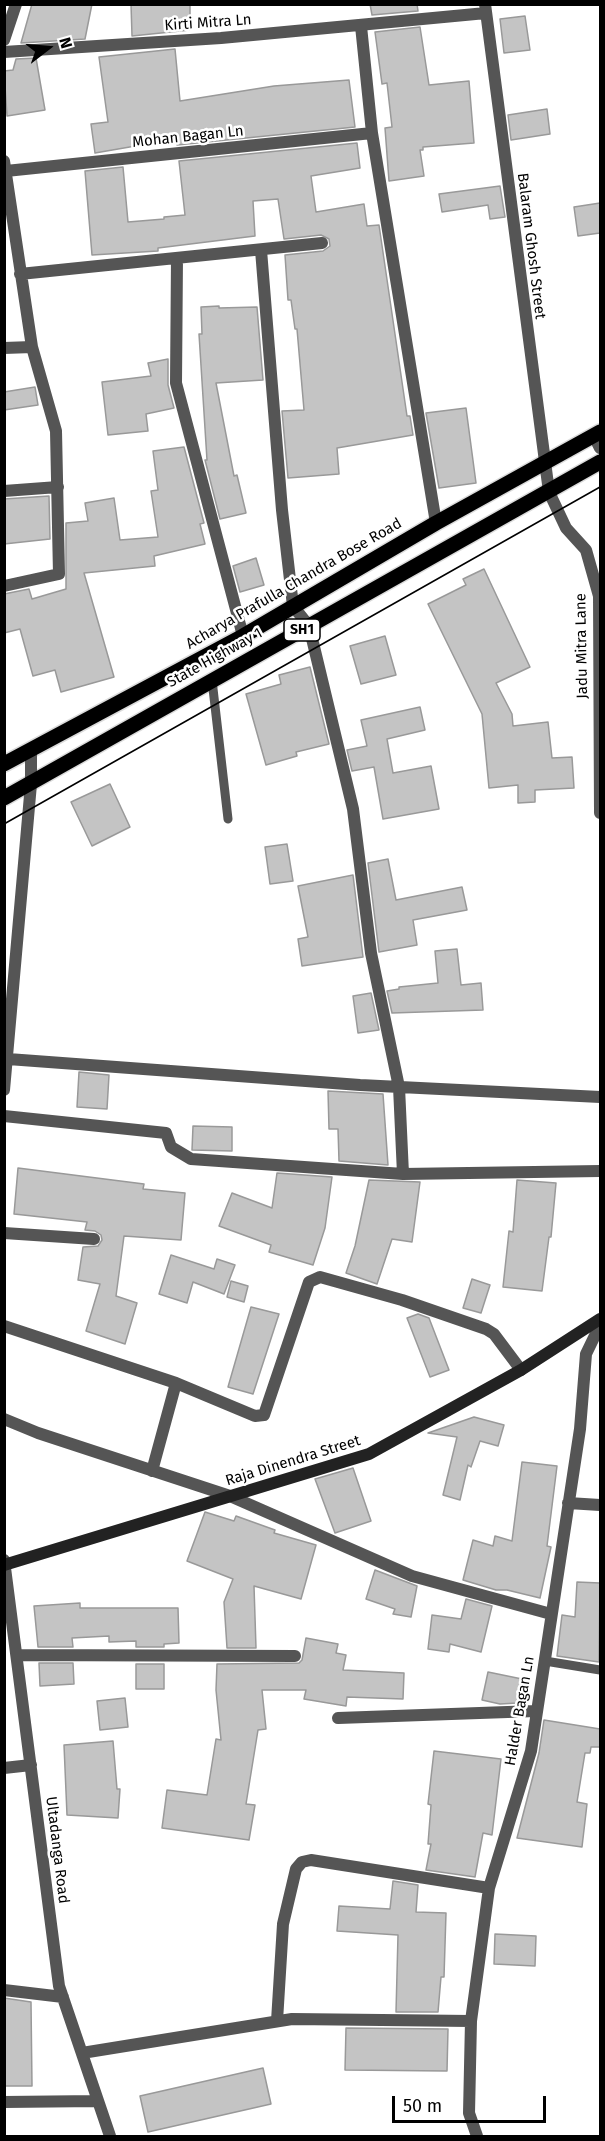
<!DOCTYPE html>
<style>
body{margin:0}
#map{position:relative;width:605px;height:2141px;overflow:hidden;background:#fff;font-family:"Fira Sans",sans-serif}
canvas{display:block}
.frame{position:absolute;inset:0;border:6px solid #000;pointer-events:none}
.north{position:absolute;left:18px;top:18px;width:60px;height:60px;-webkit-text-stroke:4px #fff;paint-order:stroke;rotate:74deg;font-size:16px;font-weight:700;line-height:24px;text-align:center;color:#000}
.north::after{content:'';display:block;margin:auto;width:21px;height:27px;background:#000;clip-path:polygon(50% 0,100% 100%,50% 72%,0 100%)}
.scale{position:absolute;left:392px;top:2096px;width:154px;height:27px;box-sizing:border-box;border:3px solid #000;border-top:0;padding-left:8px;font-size:18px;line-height:21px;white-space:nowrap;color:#000;-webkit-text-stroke:4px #fff;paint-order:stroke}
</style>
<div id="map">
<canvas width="605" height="2141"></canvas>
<div class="frame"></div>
<div class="north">N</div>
<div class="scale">50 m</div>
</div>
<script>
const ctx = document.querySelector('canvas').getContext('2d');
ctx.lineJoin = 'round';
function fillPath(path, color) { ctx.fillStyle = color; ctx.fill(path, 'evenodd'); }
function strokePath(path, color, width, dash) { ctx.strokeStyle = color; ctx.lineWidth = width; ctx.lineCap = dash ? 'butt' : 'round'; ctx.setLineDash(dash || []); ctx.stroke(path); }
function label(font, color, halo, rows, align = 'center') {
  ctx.font = font + ' "Fira Sans",sans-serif'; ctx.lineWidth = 5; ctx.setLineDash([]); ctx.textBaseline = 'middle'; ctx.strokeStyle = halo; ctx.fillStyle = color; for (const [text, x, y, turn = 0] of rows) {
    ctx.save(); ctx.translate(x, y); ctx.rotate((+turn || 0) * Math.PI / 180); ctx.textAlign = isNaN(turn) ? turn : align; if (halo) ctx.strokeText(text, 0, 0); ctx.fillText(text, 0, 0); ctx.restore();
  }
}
const building = new Path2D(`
 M32 4H92L85 39 21 43Z
 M131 4H190V30L132 36Z
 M370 4H417L418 11 372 15Z
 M525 16 530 50 504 53 500 19Z
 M420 27 429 85 469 81 474 143 423 147V150H420L424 176 389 181 385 128 392 127 387 83 382 84 375 32Z
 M175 49 180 101 274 86 349 80 355 127 177 145 176 139 95 153 91 124 108 122 99 57Z
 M36 58 45 110 7 116 4 71 13 70 16 59Z
 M547 109 550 134 511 140 508 115Z
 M357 143 360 168 311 176 316 212 364 204 367 226 379 225 407 416H410L413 435 337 448 339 474 288 478 282 411 304 410 297 329H295L291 300H288L285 255 323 251 330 246 329 239 321 235 284 239 278 199 253 201 255 236 158 248V251L92 255 85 171 123 167 128 222 164 219V217L185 215 179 161Z
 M500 186 505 217 490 219 488 205 442 212 439 194Z
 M600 203V233L578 236 574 207Z
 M219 306V308L257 307 263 380 216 383 234 476 237 475 246 513 220 519 205 460H207L199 334H202L201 307Z
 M168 359V385L174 408 146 414 148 431 108 435 102 382 151 376 148 363Z
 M35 387 38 405 4 410V392Z
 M466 408 476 483 439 488 426 413Z
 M184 447 204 523 200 524 205 544 154 556 155 566 84 573 114 677 61 692 55 670 33 676 20 629 4 633V594L29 589 32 599 66 589V523L88 521 85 503 114 498 120 540 158 537 151 491 158 490 153 451Z
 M49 496 50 539 4 544V499Z
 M256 558 264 585 240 592 233 566Z
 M484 569 530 667 496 683 512 714 513 726 548 722 552 758 572 757 574 788 535 790V802L518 803V785L489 788 482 714 428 604 466 585 463 579Z
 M385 636 396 675 361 684 350 646Z
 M310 667 329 744 296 752 297 756 266 765 246 694 281 684 279 675Z
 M420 707 425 730 387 739 393 773 431 766 439 809 383 819 374 767 352 771 347 750 367 746 361 720Z
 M110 784 130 827 92 846 71 802Z
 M287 844 293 881 270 884 265 847Z
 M388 859 396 900 462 887 467 910 413 920 417 945 379 952 368 863Z
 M353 875 363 957 302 966 298 939 308 937 298 886Z
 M457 949 461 985 481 983 483 1010 392 1013 387 991 399 989V987L438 983 435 951Z
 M371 993 379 1030 358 1033 353 996Z
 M79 1072 109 1075 107 1109 77 1107Z
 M328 1091 383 1094 388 1165 339 1161 338 1129H329Z
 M193 1126 232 1127V1151L192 1150Z
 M18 1168 144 1184 143 1189 185 1193 181 1240 124 1236 116 1296 137 1303 125 1344 86 1331 100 1284 78 1280 83 1247 98 1246 102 1240 101 1235 95 1231 85 1230 87 1222 14 1214Z
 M277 1173 332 1177 325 1228 313 1265 269 1252 271 1245 219 1226 232 1193 272 1208Z
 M369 1180 420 1182 412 1242 392 1239 377 1284 346 1273 355 1246Z
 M517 1180 556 1183 551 1237H549L542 1291 503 1287 509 1231 513 1232Z
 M171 1255 214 1269 217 1259 235 1265 224 1294 193 1282 187 1303 159 1294Z
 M472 1279 490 1285 481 1313 463 1308Z
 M231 1281 248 1286 244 1302 227 1297Z
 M251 1307 279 1314 253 1394 228 1387Z
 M418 1314 429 1318 449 1370 430 1377 407 1318Z
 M474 1417 504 1425 498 1446 480 1441 471 1467 468 1465 460 1500 443 1495 457 1437 428 1433Z
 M522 1462 557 1466 547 1546 551 1547 540 1598 507 1590H496L463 1580 473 1540 493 1546 495 1536 512 1541Z
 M353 1468 371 1521 335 1533 315 1479Z
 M205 1512 234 1521 236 1516 275 1530 274 1533 316 1545 301 1599 254 1586 256 1648H227L224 1602 233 1579 187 1561Z
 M375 1570 417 1586 411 1617 393 1614 395 1609 366 1599Z
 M577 1582 600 1583 599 1662 557 1656 562 1615 575 1617Z
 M466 1599 492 1606 481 1652 450 1644 449 1652 428 1649 432 1615 461 1619Z
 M80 1603V1608H178L179 1643 164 1644V1647H136V1641L109 1642V1636L72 1638 73 1647H38L34 1606Z
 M306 1638 338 1644 336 1653 346 1655 343 1670 404 1673 403 1699 347 1697 346 1706 304 1699 306 1690H262L266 1729 258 1730 246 1804 255 1805 249 1840 162 1828 167 1790 207 1795 216 1739 221 1740 216 1690 217 1664 299 1663 302 1660Z
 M39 1663H73L74 1684 40 1686Z
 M136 1664H164V1689H136Z
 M488 1672 522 1679 517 1703 500 1704 482 1700Z
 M125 1698 128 1727 100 1730 97 1701Z
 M544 1720 600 1729V1747H591L590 1753H585L577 1802 587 1804 582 1847 517 1838 539 1753Z
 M113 1741 117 1789H120L118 1818 67 1815 64 1745Z
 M434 1751 501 1759 492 1835 483 1833 475 1877 426 1870 431 1844H428L431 1805 428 1804Z
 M393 1881 418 1885 416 1912 446 1913 444 1977H441L438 2012H396L398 1935 337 1931 339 1906 390 1909Z
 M495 1934 536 1936 535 1966 494 1964Z
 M4 1998 31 2002 32 2086H4Z
 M346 2028 448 2029 447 2071 345 2070Z
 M263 2068 271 2104 148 2132 140 2096Z`);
fillPath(building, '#c4c4c4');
strokePath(building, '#999', 1.5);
const primary = new Path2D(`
 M4 764 243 636 436 523 600 432
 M4 798 600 462`);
strokePath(primary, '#dbdbdb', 18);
strokePath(new Path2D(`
 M212 680 228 819
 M545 1661 600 1670`), '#555', 9);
strokePath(new Path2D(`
 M485 4 549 492 566 528 586 550 599 596 600 813
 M361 26 372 133 436 523
 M4 40 16 4
 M4 52 221 38 486 13
 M4 161 32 347 56 431 59 574 4 586
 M6 171 372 133
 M261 250 282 510 293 606 309 626 353 809 371 953 399 1087 403 1174
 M177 258 176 383 243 636
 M20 274 322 243
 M4 348 32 347
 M594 436 600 448
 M4 491 58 487
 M8 1059 360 1085 600 1097
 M4 1090 31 784V749
 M4 1116 166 1133 171 1147 191 1159 403 1174 600 1171
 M4 1233 94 1239
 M4 1326 176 1383 152 1471
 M176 1383 255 1416 264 1415 309 1282 320 1277 402 1300 486 1329 494 1334 521 1370
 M4 1419 38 1433 230 1496 412 1576 551 1614
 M568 1503 600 1505
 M4 1560 59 1986 110 2136
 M17 1655 295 1656
 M338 1718 536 1711
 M4 1768 31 1765
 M4 1990 63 1997
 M277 2021 283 1924 296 1869 302 1862 311 1860 489 1888
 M82 2053 292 2019 471 2021
 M4 2102 98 2101
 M477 2136 469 2113 471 2021 489 1888 531 1751 580 1429 586 1354 600 1325`), '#555', 12);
strokePath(new Path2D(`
 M4 1565 369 1454 521 1370 600 1319`), '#222', 12);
strokePath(primary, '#000', 15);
strokePath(new Path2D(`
 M4 824 600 487`), '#000', 1.5);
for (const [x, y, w] of [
 [302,630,36]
]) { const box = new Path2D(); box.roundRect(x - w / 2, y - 11, w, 22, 4.5); ctx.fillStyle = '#fff'; ctx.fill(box); strokePath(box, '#000', 1.5); }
label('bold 14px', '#000', null, [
 ["SH1",302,630]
]);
label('15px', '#000', '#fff', [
 ["Kirti Mitra Ln",208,23,-4],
 ["Mohan Bagan Ln",188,137,-6],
 ["Balaram Ghosh Street",531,246,83],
 ["Acharya Prafulla Chandra Bose Road",294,584,-30],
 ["Jadu Mitra Lane",582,646,-91],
 ["State Highway 1",215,658,-29],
 ["Raja Dinendra Street",293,1461,-17],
 ["Halder Bagan Ln",520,1711,-80],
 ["Ultadanga Road",57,1850,83]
]);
</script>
